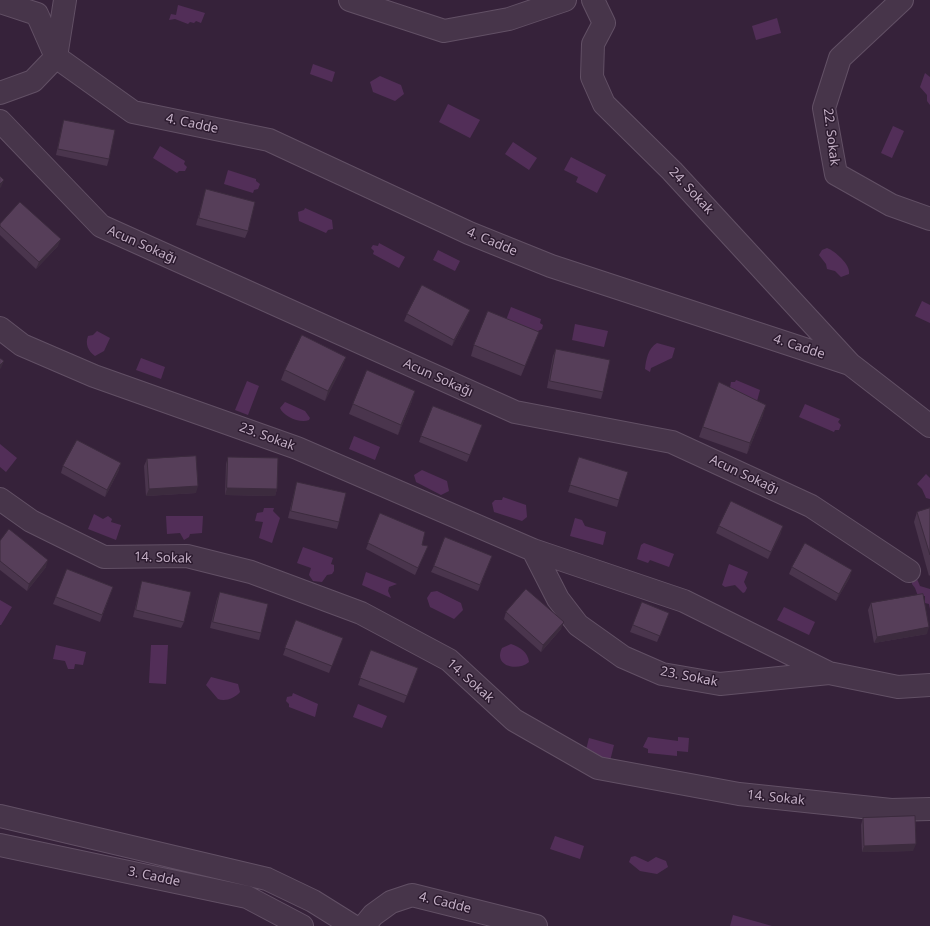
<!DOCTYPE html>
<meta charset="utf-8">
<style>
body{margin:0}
canvas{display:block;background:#36223a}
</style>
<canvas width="930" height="926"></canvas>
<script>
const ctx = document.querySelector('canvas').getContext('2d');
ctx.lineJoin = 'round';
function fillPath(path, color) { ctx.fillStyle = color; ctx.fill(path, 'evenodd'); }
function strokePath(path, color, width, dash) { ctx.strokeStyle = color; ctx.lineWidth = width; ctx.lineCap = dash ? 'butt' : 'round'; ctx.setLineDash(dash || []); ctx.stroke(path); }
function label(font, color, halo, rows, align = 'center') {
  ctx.font = font + ' "Noto Sans",sans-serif'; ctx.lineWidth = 3; ctx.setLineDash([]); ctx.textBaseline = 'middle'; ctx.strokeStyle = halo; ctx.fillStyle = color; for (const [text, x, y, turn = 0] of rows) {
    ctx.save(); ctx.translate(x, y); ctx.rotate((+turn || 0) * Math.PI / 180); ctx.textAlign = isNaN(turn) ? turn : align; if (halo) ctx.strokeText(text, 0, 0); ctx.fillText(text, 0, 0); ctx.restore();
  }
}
fillPath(new Path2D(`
 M178 5 205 13 201 23 196 21 194 23 190 22 188 24 175 19 169 20 171 14 176 15Z
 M777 18 781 33 756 40 752 26Z
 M313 64 335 72 332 82 310 74Z
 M925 73 930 77V105L927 101V95L920 87Z
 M380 76 401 85 404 94 395 101 373 92 370 82Z
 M448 104 480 120 470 138 439 122Z
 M893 126 904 131 892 158 881 153Z
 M513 142 537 158 529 170 505 154Z
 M160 146 185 161 184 164 187 167 185 171H179L177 173 153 158Z
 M571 157 606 175 597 193 576 182 578 177 564 170Z
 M228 170 256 179V181L260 184 258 189 254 190 253 193 224 184Z
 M305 208 332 220 333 229 328 230 326 233 299 221 298 212 304 210Z
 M379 243 405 257 399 268 373 254 374 251 371 248 373 245 378 246Z
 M827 248C835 251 851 265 849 274L841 277 835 271 827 269 826 264 819 255 822 250Z
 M438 250 460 261 455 271 433 260Z
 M922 301 930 305V323L915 316Z
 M511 307 541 319 540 323 543 325 542 329 536 332 505 323Z
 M575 324 608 331 604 347 572 340Z
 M97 331 110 338 104 351 95 356C88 351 85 344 88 336L93 335Z
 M657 343 675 348 672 358 651 368 650 372 645 369C646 360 648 348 657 343Z
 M141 358 165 367 161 379 136 370Z
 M736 380 760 390 757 401 730 388 731 382H735Z
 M247 381 259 386 248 415 235 410Z
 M285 402 305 411 310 418 309 420C300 424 283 416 280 408Z
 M805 404 840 419 838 422 841 425 839 430H835L834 432 799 417Z
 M354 436 380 447 375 460 349 449Z
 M0 444 17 458 6 472 0 467Z
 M422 470 447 481 449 491 441 495 416 482 414 475Z
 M926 474 930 478V499L926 498 922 489 917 484Z
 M503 497 526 505 527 517 522 521 494 512 492 503 495 500H502Z
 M264 508H274L273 511 280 518 272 543 259 538 263 522 255 521 257 513 263 512Z
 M94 514 103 519 108 516 112 519 111 522 121 525 116 540 88 529Z
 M166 516H203L202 533 190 534 189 537 184 540 180 533 167 534Z
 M575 518 582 520 585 526 606 532 603 545 570 536Z
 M644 543 674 554 669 567 650 560 648 563 637 559 641 545Z
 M303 547 333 558 331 564 334 565V571L332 574 327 575 322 582 313 581 309 575 311 568 297 563Z
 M729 564 748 572 744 582 747 588 745 592 743 593 735 585 725 587 722 585Z
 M366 572 397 584 389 587 388 591 391 598 362 585Z
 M917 579 920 586 930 589V609L929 604 925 603V596H918L915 588 912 584V581Z
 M437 591 461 603 463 610 454 619 430 607 427 598 431 592Z
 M0 600 12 607 1 625H0Z
 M784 607 815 622 809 635 777 620Z
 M511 644C520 647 528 652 529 662 517 672 493 666 502 648Z
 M56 645 86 652 83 665 75 664 74 669H68L65 661 53 659Z
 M151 645H168L166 684 149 683Z
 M211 677 238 684 240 692C235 698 225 702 218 699L206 685Z
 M293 693 318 704 315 717 289 707V704L286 701 287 697 292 696Z
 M358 704 387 716 382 728 353 717Z
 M648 737 678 741V737L689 738 688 752 677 751V756L648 753V749L643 747Z
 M589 738 614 745 610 761 585 754Z
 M555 836 584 846 580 859 550 849Z
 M635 856 648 862 656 857 666 861 668 867 657 874 640 871 629 862 631 857Z
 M733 915 772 926H730Z`), '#522e58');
const minor = new Path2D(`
 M350 0 444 31 509 19 565 0
 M593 0 604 23 593 44 592 77 604 104 672 171 849 363
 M902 0 840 58 824 108 836 174 891 205 930 219
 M0 2 37 14 56 57
 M56 57 133 112 269 140 469 233 551 266 850 364 930 426
 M56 57 65 0
 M0 93 33 81 56 57
 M0 121 101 226 515 412 672 442 811 506 909 571
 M0 328 22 345 94 376 297 448 533 550 684 601 829 673 898 687 930 685
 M0 499 31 521 104 557 187 556 251 572 361 613 449 660 514 720 598 768 739 794 891 810 930 809
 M533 550 558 599 578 625 623 657 662 674 720 684 829 673
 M0 816 267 879 313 901 353 926
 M0 845 247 897 302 926
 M364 926 373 915 391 902 412 895 536 926`);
strokePath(minor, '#625065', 24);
strokePath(minor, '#47354a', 22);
fillPath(new Path2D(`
 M64 120 109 159 107 166 56 155 62 127Z
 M206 189 248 231 245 238 196 225 204 196Z
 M0 224 58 246 36 269 0 235Z
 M407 314 467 317 452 346 404 321Z
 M539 332 521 376 471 356 474 345Z
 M556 349 603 392 601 399 547 388 553 356Z
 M346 357 342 367 325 401 281 380 285 370Z
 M719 382 763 415 747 454 699 437Z
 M412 401 398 435 349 414 353 404Z
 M482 425 467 462 419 442 421 436Z
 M228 457 277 489 275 496 225 495 226 464Z
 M579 457 619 500 617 507 568 492Z
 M147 459 196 493 146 496 144 466Z
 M63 466 119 470 105 497 61 473Z
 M297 482 339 522 337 529 288 518 295 489Z
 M930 508V575L929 576 914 522 917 512Z
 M380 513 422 545 428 546 415 575 366 549Z
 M719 526 781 533 768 559 716 533Z
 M0 541 46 567 27 591 0 570Z
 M492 556 478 591 431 572 434 566Z
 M792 567 850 577 836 601 789 574Z
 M67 569 113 587 100 622 53 604Z
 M142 581 184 622 181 628 133 617 140 588Z
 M220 592 261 633 259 640 210 628 217 599Z
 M642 602 669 613 657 642 630 632Z
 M871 603 927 634 874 643 868 610Z
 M506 612 561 629 541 652 504 619Z
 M296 620 343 638 329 673 283 655Z
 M371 650 418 668 404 703 358 685Z
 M863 818 913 851 862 852 861 825Z`), '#4a354d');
fillPath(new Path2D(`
 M4 180 1 187 0 188V184Z
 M61 239 58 246 36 269 39 262Z
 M470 310 467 317 452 346 454 340Z
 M346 357 342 367 325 401 328 391Z
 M4 361 1 368 0 369V365Z
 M415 391 412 401 398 435 401 425Z
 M766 405 763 415 747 454 750 443Z
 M121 463 119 470 105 497 107 490Z
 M198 486 196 493 146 496 149 489Z
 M227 488 277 489 275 496 225 495Z
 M783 526 781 533 768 559 771 552Z
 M48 560 46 567 27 591 29 584Z
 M852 570 850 577 836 601 839 594Z
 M564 622 561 629 541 652 543 645Z
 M929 627 927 634 874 643 877 637Z
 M916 844 913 851 862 852 864 846Z`), '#3c2b3e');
const building = new Path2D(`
 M64 120 115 130 109 159 58 149Z
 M0 176 4 180 0 184Z
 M206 189 255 202 248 231 199 218Z
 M20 202 61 239 39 262 0 226V224Z
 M422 285 470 310 454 340 407 314Z
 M488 311 539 332 525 366 474 345Z
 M302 335 346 357 328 391 285 370Z
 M556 349 610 360 603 392 550 381Z
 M0 358 4 361 0 365Z
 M367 370 415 391 401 425 353 404Z
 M719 382 766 405 750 443 703 427Z
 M433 406 482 425 470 455 421 436Z
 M77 440 121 463 107 490 63 466Z
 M196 456 198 486 149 489 147 459Z
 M228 457 278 458 277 489 227 488Z
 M579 457 628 472 619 500 570 485Z
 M297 482 346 493 339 522 291 511Z
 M731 501 783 526 771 552 719 526Z
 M930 508V555L917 512Z
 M380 513 425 532 422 545 428 546 418 568 368 543Z
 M9 529 48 560 29 584 0 561V541Z
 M445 537 492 556 480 585 434 566Z
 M805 543 852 570 839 594 792 567Z
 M67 569 113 587 102 615 56 597Z
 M142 581 191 592 184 622 136 610Z
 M526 589 564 622 543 645 506 612Z
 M220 592 268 604 261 633 213 622Z
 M923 594 929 627 877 637 871 603Z
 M642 602 669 613 660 636 633 625Z
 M296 620 343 638 332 666 285 648Z
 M371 650 418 668 407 696 360 678Z
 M915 816 916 844 864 846 863 818Z`);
fillPath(building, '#563e59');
strokePath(building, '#3c2b3e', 1);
label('13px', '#c4b0c6', '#2c1b2f', [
 ["4. Cadde",192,124,12],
 ["22. Sokak",831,137,83],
 ["24. Sokak",691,191,47],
 ["4. Cadde",492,242,23],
 ["Acun Sokağı",142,245,24],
 ["4. Cadde",799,347,18],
 ["Acun Sokağı",438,378,24],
 ["23. Sokak",267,437,20],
 ["Acun Sokağı",744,475,25],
 ["14. Sokak",163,558,2],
 ["23. Sokak",689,677,11],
 ["14. Sokak",470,681,42],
 ["14. Sokak",776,798,6],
 ["3. Cadde",154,877,12],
 ["4. Cadde",445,903,14]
]);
</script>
